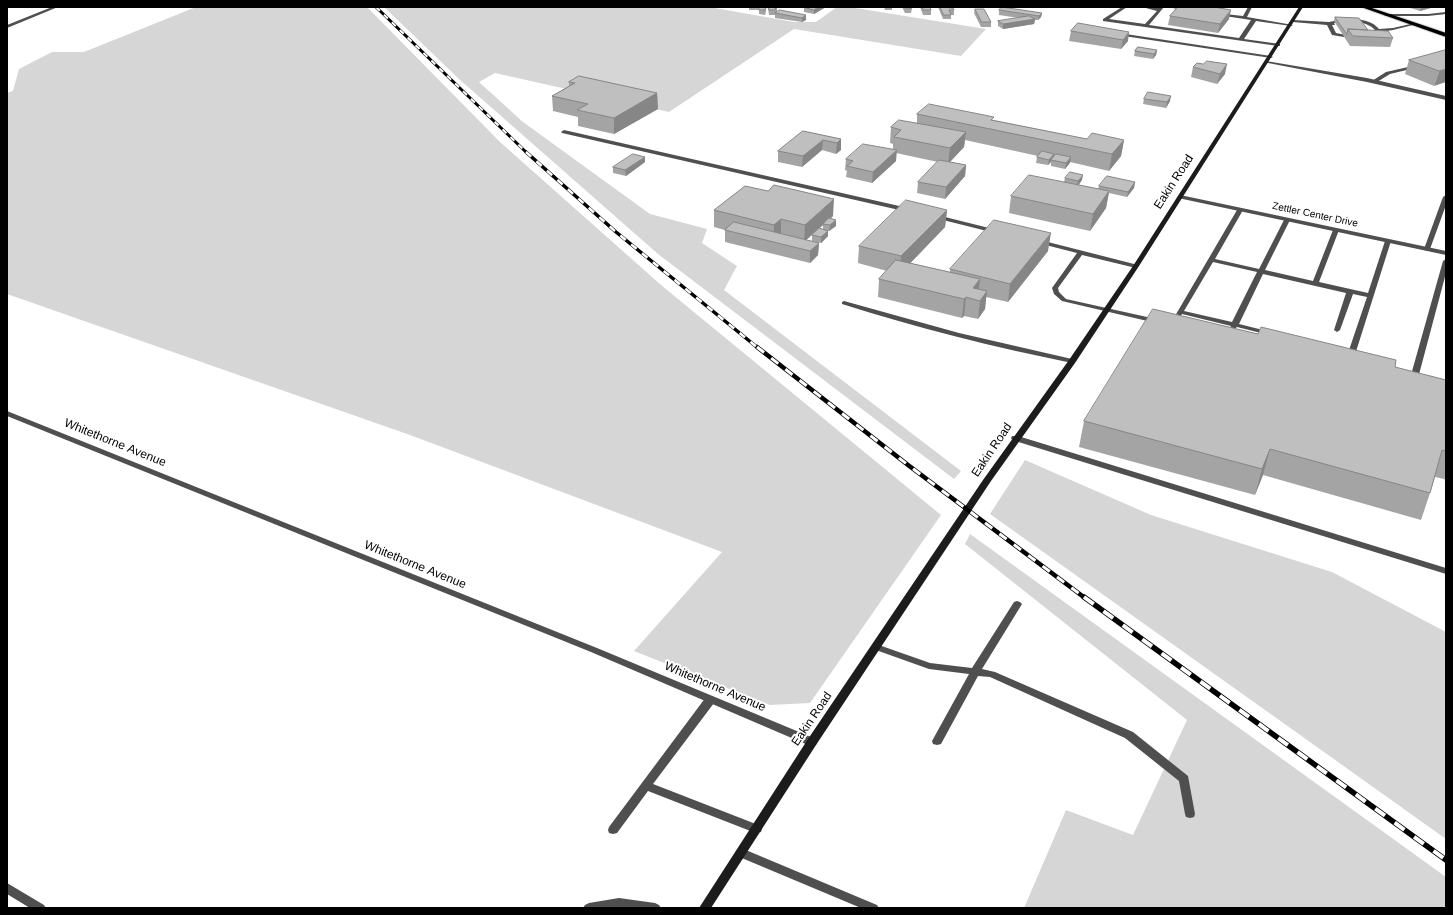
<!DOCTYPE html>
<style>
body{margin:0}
#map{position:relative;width:1453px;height:915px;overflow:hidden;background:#fff;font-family:Arial,sans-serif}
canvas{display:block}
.frame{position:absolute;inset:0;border:8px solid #000;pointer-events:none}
</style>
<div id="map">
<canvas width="1453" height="915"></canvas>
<div class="frame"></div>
</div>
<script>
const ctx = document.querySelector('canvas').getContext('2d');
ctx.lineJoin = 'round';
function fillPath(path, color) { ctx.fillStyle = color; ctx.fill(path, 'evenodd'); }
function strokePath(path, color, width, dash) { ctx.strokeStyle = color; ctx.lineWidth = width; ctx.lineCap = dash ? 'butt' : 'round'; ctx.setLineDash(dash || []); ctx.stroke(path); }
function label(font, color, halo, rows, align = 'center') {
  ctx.font = font + ' Arial,sans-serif'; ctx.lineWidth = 4; ctx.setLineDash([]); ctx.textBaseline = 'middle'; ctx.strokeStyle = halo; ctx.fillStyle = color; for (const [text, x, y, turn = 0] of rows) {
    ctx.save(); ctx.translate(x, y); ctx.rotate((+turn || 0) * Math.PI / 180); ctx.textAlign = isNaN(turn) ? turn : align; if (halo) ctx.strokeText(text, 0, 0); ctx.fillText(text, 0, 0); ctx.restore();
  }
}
fillPath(new Path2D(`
 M196 7H367L500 142 661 285 941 515 810 703 770 705 634 651 722 552 410 435 7 294V93L13 91 19 69 52 52H84Z
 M384 7H709L794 22H816L837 7H849L986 29 961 56 794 29 669 112 495 73 479 82 523 122 650 214 707 229 702 243 737 266 724 290 961 471 954 479 658 254 459 79Z
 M1025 460 1151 515 1332 572 1446 632V839L990 514Z
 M970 534 1446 877V908H1024L1066 810 1133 835 1187 720 965 544Z`), '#d6d6d6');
const primary = new Path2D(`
 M1361 7H1369L1446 33V37Z`);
strokePath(primary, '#dbdbdb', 2);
fillPath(new Path2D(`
 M1122 7H1127L1109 19 1145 24 1157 11 1142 7 1158 8 1160 7H1164L1149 25 1239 38 1251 20 1218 15H1216V13L1243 16 1248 7H1252L1247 17 1293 25 1291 26 1256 21 1244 39 1280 44V46H1278L1103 21V19Z
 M1168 7H1178L1189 10 1187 11Z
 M1446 12V14L1428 16H1386L1384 15 1386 14H1428Z
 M1344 19C1356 19 1371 19 1379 29L1393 28 1415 23 1417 24 1393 30 1381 32 1384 35 1378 38 1376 37 1379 35 1377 32 1372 31 1375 30C1366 20 1347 20 1334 23L1335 25H1332L1336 33 1346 35V36L1344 37 1332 35 1327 25 1293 22 1291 21 1293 20 1329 22Z
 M1119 33 1271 56 1273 57 1271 58 1117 35V33Z
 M1417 65H1419V67L1390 74 1377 82 1372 81 1386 72Z
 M564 130 908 208 911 210 908 212 562 133 561 132Z
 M1446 195V205L1430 249 1427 251 1425 250 1424 249 1443 197Z
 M1240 208 1243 210 1215 259 1259 269 1284 220 1287 218 1290 220 1265 270 1313 281 1333 230 1336 228 1339 230 1319 282 1368 293 1385 241 1388 239 1390 240 1391 241 1353 361H1347L1346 359 1367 297 1353 294 1340 330 1337 332 1334 330 1346 293 1263 274 1239 324 1271 332 1273 333 1269 335 1237 327 1233 330 1230 328 1231 326 1182 314 1180 317H1176L1175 316 1237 210ZM1213 262 1257 272 1232 322 1184 311Z
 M937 215 997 230 998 231 995 233 935 218 934 217Z
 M1040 240 1138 265 1139 266 1136 268 1082 255 1058 288 1059 292 1066 299 1156 319 1159 321 1156 323 1062 301 1054 294 1052 288 1077 253 1038 243 1037 242Z
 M1446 259V273L1417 382 1413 384H1410L1409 382 1443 261Z
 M844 301 959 333 1072 359 1076 361 1072 363C994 347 917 328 842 304V302Z
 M1012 436H1018L1446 568V574L1012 440 1011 438Z
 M1017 601 1020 602 1022 604 982 669 995 672 1133 732 1188 776 1195 814 1194 817 1190 818 1186 817 1185 814 1179 781 1125 738 990 677 978 676 941 744 937 745 933 744 932 741 969 674 929 669 873 649 871 647 873 645 876 644 930 663 972 668 1014 602Z
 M710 696 714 697 715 700 714 703 653 784 761 826 762 829 761 832 757 833 753 832 648 791 617 833 613 834 609 833 608 830 609 827 706 697Z
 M741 848 877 905 879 908H861L737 856 735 853 737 850Z
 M619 898 655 903 659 905 661 908H583L585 905 589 903Z`), '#4f4f4f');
fillPath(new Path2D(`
 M52 7H58L7 28V25Z
 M1266 61 1367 78 1446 96V100L1367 82 1268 63H1266Z
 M1180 195 1446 251V255L1178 198V196Z
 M7 411 597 648 816 739 817 742 816 745 812 746 808 745 591 652 7 416Z
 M7 883 44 905 46 908H30L7 894Z`), '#4f4f4f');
fillPath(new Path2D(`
 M1299 7H1303L1139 266 1075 363 991 481 816 745 711 908H699L808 739 983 480 1069 360 1133 266Z`), '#1c1c1c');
fillPath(primary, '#000');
const railFar3 = new Path2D(`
 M376 7 527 153`);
const railFar2 = new Path2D(`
 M526 152 616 232 758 348`);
const railFar1 = new Path2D(`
 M757 347 908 465 1085 598`);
const rail = new Path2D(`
 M1084 597 1446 860`);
strokePath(railFar3, '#000', 3);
strokePath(railFar2, '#000', 3.5);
strokePath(railFar1, '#000', 4.5);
strokePath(rail, '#000', 5.5);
strokePath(railFar3, '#fff', 2, [5.5]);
strokePath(railFar2, '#fff', 2.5, [7]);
strokePath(railFar1, '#fff', 3, [9]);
strokePath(rail, '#fff', 4, [12]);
fillPath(new Path2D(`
 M749 7H759V10H749Z
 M768 7H777V12L806 15V20L802 22 775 18V13V15H769Z
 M804 7H826L814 14 804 12Z
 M884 7H892V10H885Z
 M902 7H911L912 8 911 13H905Z
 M920 7H930L931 10V15H923Z
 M938 7H948L954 10V15H951V19H943Z
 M1178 7H1224L1223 8 1229 19 1218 33 1168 25 1170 16Z
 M1407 7H1434L1420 11Z
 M766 8V12L765 15 759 14V10Z
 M975 9 991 22V27H981L974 13Z
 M999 10 1042 13 1041 17 1038 20H1035L1034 24 1003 29 998 26V21L1019 18 999 15Z
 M1335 17 1368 30 1393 38 1390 47 1350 46 1334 21Z
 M1078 23 1128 41 1121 49 1069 41 1071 31Z
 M1138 47 1157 50 1156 55 1153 59 1134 56 1135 51Z
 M1446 50 1434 86 1405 74 1409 60Z
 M1203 64 1225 74 1217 84 1191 77 1193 67Z
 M569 82 657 93 658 109 614 134 578 126V117L553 111 552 96 569 86Z
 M1144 99 1170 101 1166 108 1143 104Z
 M917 114 993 120 1087 139 1124 140 1121 156 1109 171 1070 162 1065 169 1051 166V162L1048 165 1036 163 1037 157 1038 156 965 140 964 147 950 162 966 165 965 176 945 199 917 193 918 182 938 162 896 153V161L872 183 846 177 847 171 845 170 846 159 893 150V144L890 143 891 127 917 123Z
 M803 131 841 139V150L836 154 822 150 802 167 778 162V151Z
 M645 162 626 176 613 173V167Z
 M1065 178 1082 180 1079 185 1098 189 1099 186 1135 182 1134 188 1127 197 1109 193 1106 208 1090 231 1009 213 1011 196 1064 182Z
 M714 210 833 216 830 219 836 220V226L829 231H828V236L821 243 812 241V235L823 229V225L806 240 819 243 818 255 810 263 725 242V230L714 227Z
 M947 210 945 227 910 263 950 272V269L1048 251 1008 302 986 297 985 309 978 319 964 316 962 318 878 297 879 279 887 271 858 263 859 246Z
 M1395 367 1446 380V481L1444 479 1435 477 1430 493 1421 520 1263 475 1255 495 1079 447 1084 421Z`), '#a4a4a4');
fillPath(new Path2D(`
 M818 7H826L814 14V10Z
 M1421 7H1434L1420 11Z
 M1231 10 1229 19 1218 33 1220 24Z
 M1042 13 1041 17 1038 20 1039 16Z
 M806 15V20L802 22V18Z
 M1035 19 1034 24 1003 29V24Z
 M1129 32 1128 41 1121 49 1123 40Z
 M1157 50 1156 55 1153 59 1154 54Z
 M1227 64 1225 74 1217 84 1220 74Z
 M1446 69V82L1434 86 1439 71Z
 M657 93 658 109 614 134V118Z
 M1171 96 1170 101 1166 108 1167 102Z
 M966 132 964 147 948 164 950 148Z
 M841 139V150L836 154 837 143Z
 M823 140 822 150 802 167 803 156Z
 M1124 140 1121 156 1109 171 1112 154Z
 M897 150 896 161 872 183 873 172Z
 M1054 154 1053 159 1051 160V162L1048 165 1049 160Z
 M645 157V162L626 176 625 170Z
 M1071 157 1070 163 1065 169 1066 163Z
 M966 165 965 176 945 199 946 187Z
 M1083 175 1082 180 1077 186 1078 181Z
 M1135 182 1134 188 1127 197 1128 192Z
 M1109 191 1106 208 1090 231 1093 214Z
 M834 199 833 216 824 224H823V225L804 242 805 225Z
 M947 210 945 227 900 274 901 256Z
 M781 219V236L774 243V225Z
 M836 220V226L829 231 830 225Z
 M828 231V236L821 243V237Z
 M1051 233 1048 251 1008 302 1010 284Z
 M819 243 818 255 810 263V251Z
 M980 279 978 297 973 288Z
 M987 291 985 309 978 319 980 301Z
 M966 297 964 316 962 318 964 299Z
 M1270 449 1263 475 1255 495 1262 469Z`), '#868686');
const building = new Path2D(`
 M760 7 766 8 765 10H759Z
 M769 7H777V8H775V10H769Z
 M804 7H818L814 10Z
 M905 7H911L912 8H905Z
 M922 7H930L931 10H924Z
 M940 7 953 8 954 10H949L951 15H944Z
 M1002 7 1042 13 1039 16 999 10Z
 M1178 7H1214L1231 10 1220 24 1170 16Z
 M975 9H984L991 22H982Z
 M780 10 806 15 802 18 775 13Z
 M1029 16 1035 19 1003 24 998 21Z
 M1335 17 1359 18 1368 30 1348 29 1347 34Z
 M1078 23 1129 32 1123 40 1071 31Z
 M1348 29 1388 31 1393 38 1353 36Z
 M1138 47 1157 50 1154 54 1135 51Z
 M1446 50V69L1439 71 1409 60Z
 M1207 61 1227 64 1220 74 1193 67 1197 63 1203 64Z
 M579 76 657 93 614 118 577 110 588 104 552 96 575 83 569 82Z
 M1148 92 1171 96 1167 102 1144 99Z
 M929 104 994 117 991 120 1087 139 1092 133 1124 140 1112 154 917 114Z
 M899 120 966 132 950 148 894 137 901 130 891 127Z
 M803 131 841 139 837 143 823 140 803 156 778 151Z
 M863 144 897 150 873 172 847 166 853 161 846 159Z
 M1042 151 1054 154 1049 160 1037 157Z
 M633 154 645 157 625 170 613 167Z
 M1056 154 1071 157 1066 163 1051 160Z
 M939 160 966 165 946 187 918 182Z
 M1070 172 1083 175 1078 181 1065 178Z
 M1029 175 1109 191 1093 214 1011 196Z
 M1107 176 1135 182 1128 192 1099 186Z
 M774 185 834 199 805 225 781 219 774 225 714 210 745 186 768 191Z
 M906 200 947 210 901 256 859 246Z
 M829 218 836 220 830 225 823 224Z
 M994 220 1051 233 1010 284 950 269Z
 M734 222 819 243 810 251 725 230Z
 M819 228 828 231 821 237 812 235Z
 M896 260 980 279 973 288 987 291 980 301 966 297 964 299 879 279Z
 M1153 309 1258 334 1261 327 1396 360 1395 367 1446 380V451L1442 450 1430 493 1270 449 1262 469 1084 421Z`);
fillPath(building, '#bfbfbf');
strokePath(building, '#868686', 1);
label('10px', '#000', '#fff', [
 ["Zettler Center Drive",1315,215,12]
]);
label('12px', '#000', '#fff', [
 ["Eakin Road",1174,182,-57],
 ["Whitethorne Avenue",115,443,22],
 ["Eakin Road",992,450,-56],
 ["Whitethorne Avenue",415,565,22],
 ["Whitethorne Avenue",715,687,23],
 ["Eakin Road",812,719,-56]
]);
</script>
